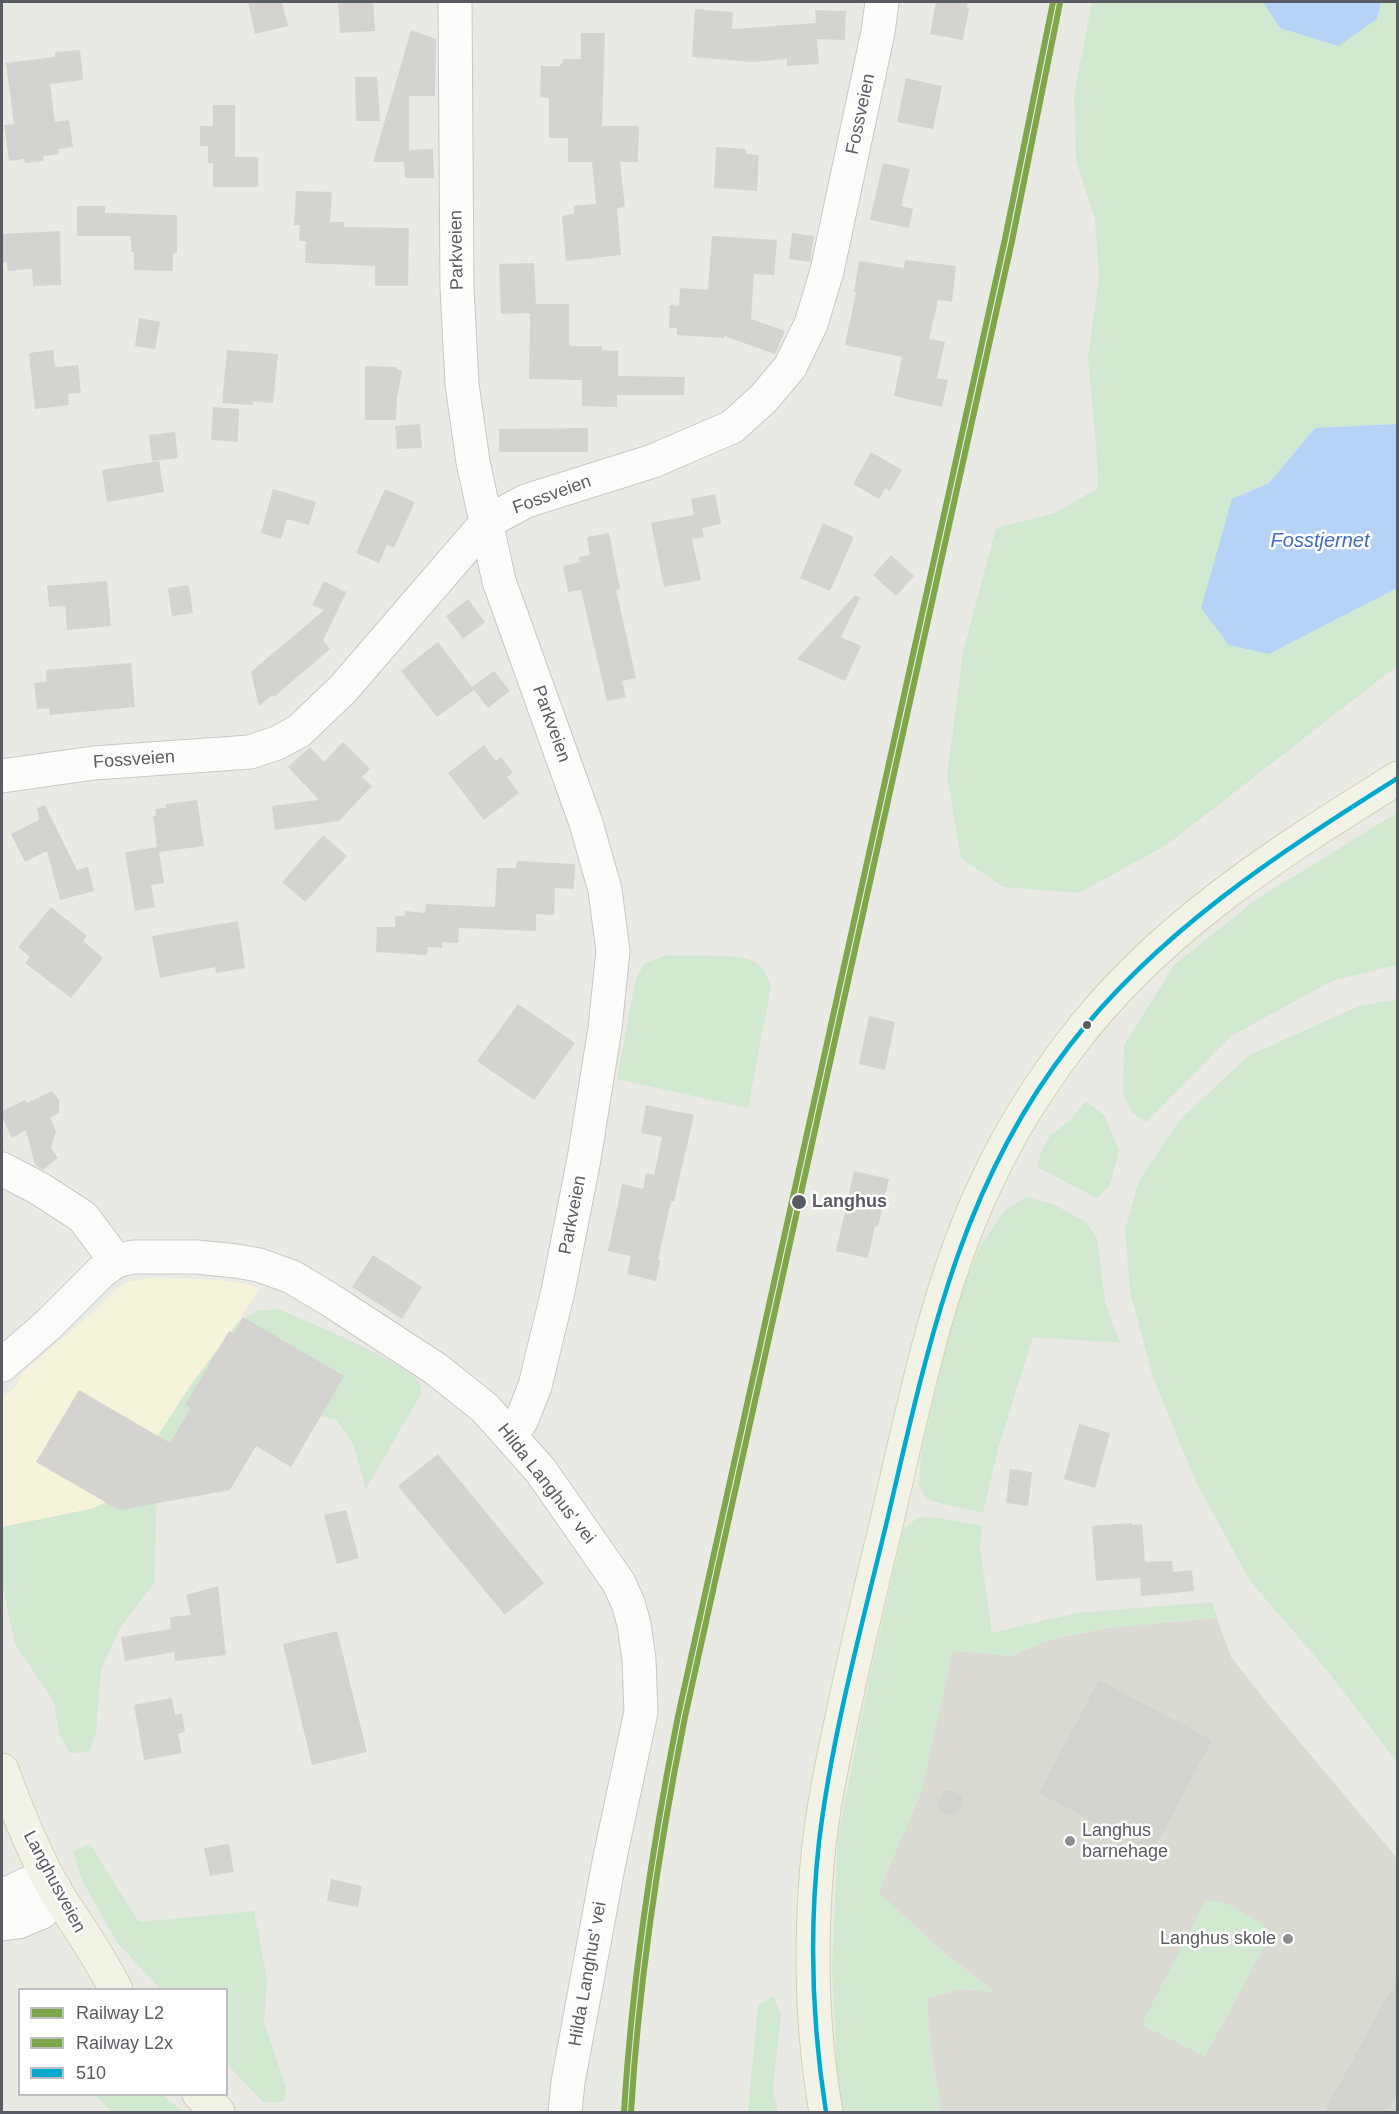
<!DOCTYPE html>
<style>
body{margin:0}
#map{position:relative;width:1399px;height:2114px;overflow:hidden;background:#eaeae4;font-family:Helvetica,sans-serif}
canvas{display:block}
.frame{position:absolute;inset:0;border:3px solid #5a5c63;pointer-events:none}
.legend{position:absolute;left:18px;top:1988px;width:210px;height:108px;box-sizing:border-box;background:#fff;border:2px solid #bdbec1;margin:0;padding:8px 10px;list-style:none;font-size:18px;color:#5a5c63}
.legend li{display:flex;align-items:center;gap:12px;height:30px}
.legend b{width:30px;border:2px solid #bdbec1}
</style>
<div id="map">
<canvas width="1399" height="2114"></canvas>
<div class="frame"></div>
<ul class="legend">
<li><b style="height:8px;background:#7ea64a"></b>Railway L2</li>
<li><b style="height:8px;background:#7ea64a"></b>Railway L2x</li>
<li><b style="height:8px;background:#00a9ce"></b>510</li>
</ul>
</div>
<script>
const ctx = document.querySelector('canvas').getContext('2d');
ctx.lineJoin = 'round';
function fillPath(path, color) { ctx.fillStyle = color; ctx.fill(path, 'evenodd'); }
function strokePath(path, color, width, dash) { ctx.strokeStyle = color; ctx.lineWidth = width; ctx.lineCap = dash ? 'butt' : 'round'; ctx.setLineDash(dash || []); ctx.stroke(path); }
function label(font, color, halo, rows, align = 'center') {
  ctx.font = font + ' Helvetica,sans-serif'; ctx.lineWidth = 5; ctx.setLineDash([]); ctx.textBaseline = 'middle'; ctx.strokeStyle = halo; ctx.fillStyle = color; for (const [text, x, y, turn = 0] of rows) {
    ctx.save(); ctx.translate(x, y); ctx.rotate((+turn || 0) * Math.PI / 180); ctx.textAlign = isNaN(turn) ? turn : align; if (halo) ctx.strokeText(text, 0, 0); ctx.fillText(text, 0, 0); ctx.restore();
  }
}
fillPath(new Path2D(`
 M153 1278 217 1280 251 1285 259 1289 237 1323 190 1386 157 1437 106 1502 91 1509 2 1527V1399L16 1386 23 1372 91 1314 116 1289 130 1281Z`), '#f6f3db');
fillPath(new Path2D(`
 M1217 1618 1231 1657 1273 1710 1397 1858V2112H940V2102L930 2043 927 1998 962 1989 994 1992 936 1946 878 1892 921 1792 953 1650 1011 1656 1048 1640 1107 1628Z`), '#dbdad2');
fillPath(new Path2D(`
 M1092 2H1263L1280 28 1377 19 1381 2H1397V424L1315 428 1269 483 1232 499 1269 654 1397 588V666L1168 844 1079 893 1003 887 961 858 947 776 963 652 996 528 1055 513 1098 488 1096 443 1088 358 1099 277 1095 220 1076 160 1074 94Z
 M1397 813V965L1332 981 1231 1036 1147 1122 1132 1113 1123 1093 1124 1045 1175 964 1257 899Z
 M667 955C689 956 734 953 753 961 764 966 768 977 771 987L748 1108 617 1079 636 978 645 963Z
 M1397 999H1398L1397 1762 1325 1668 1250 1581 1196 1482 1153 1377 1130 1292 1125 1230 1139 1181 1179 1121 1248 1056 1359 1006Z
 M1086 1101 1105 1116 1119 1151 1110 1185 1097 1198 1037 1167 1041 1152 1050 1136 1070 1120Z
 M1026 1197 1053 1204 1086 1222 1097 1238 1105 1301 1120 1343 1033 1337 998 1449 983 1513 947 1505 926 1499 919 1485 921 1454 954 1312 979 1248 1005 1210Z
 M278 1309C303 1320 411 1363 420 1385 421 1388 421 1391 421 1394L366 1489 353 1444 336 1420 313 1414 157 1485 154 1584 121 1626 101 1670 96 1732 89 1752 70 1753 59 1734 54 1702 15 1644 2 1584V1527L91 1509 106 1502 157 1437 190 1386 237 1323 256 1311Z
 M918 1517 939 1518 982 1526 980 1547 992 1633 1075 1613 1212 1602 1217 1618 1107 1628 1048 1640 1011 1656 953 1651 921 1792 879 1892 936 1946 995 1993 962 1989 927 1998 930 2043 940 2102V2112H843L838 2087 832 1968 838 1837 871 1670 903 1531Z
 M90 1844 139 1922 254 1911 267 1978 264 2022 286 2087 284 2101 264 2103 227 2064 226 1990 160 1989 116 1941 82 1880 73 1851Z
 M1206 1900 1226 1903 1262 1924 1271 1934 1205 2057 1141 2025Z
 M774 1996 781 2015 773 2090 778 2112H748L758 2005Z
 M95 2095H163L183 2112H111Z`), '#d1e8d1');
fillPath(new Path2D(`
 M1263 2H1381L1377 19 1338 46 1280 28Z
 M1397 424V588L1269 654 1229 645 1201 608 1232 499 1269 483 1315 428Z`), '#b6d2f7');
fillPath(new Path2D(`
 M248 2H282L288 26 255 34Z
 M338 2H373L375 31 340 33Z
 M936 2H968L967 8H969L963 40 930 34Z
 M695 9 733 12 732 29 816 23 817 33 815 10 846 11 845 40 817 39 819 64 787 66V59L753 62 692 57Z
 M411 30 436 39 435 96H409V150L433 149 434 178H405L404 162H373Z
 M581 33H605L602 126H639L638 162H620L625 207 617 208 621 255 566 261 562 216 574 214V206L596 204 592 162H568V138H549V98L540 97 541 66H560L564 59H581Z
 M80 50 83 80 50 84 55 122 69 120 73 147 58 149 59 154 43 156 44 161 25 163 24 159 9 161 4 125 14 124 6 63 55 57V52Z
 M355 77H377L380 121H356Z
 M906 78 942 86 933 129 897 122Z
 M213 105H235V157H258V187H213V163H208V146H200V126H213Z
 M716 147 746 149V154L759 155 757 191 714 188Z
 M883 163 910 169 901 206 913 209 909 228 870 220Z
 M296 191 332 192 330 222H344V227L409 228 408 286H375V266L305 263 306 241H299L300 225H294Z
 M77 206H105V213L177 215V253H173V271L134 270V252H131V236H77Z
 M60 231 61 285 33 286 32 269 8 271 7 262 2 263V234Z
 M792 233 814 236 810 262 789 259Z
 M712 236 777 240 774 275 754 274 751 319 785 331 775 354 724 336V338L677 335V328H669L670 305 679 306 680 288 708 290Z
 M905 260 956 266 952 302 938 300 929 339 945 342 937 378 948 380 942 407 894 396 902 357 845 345 856 293 854 292 859 261 904 268Z
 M534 263 536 304H569V346H602V350L618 351V376L685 377 684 395H617V407L582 406V380L529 379 530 313 501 314 499 264Z
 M139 318 160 322 155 349 135 346Z
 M53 350 55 367 78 365 81 393 68 394 69 405 35 409 29 353Z
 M227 350 278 354 273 403 253 401V405L222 403Z
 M365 366 397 367V370H402L397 398 396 420H365Z
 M213 407 239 409 238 442 211 440Z
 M420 424 422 448 397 449 395 426Z
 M588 428V452H499V429Z
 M175 432 178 458 152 461 149 435Z
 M871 452 902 470 890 491 885 488 879 499 853 484Z
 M159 461 164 492 107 502 102 470Z
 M273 489 316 502 309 525 287 519 281 539 261 533Z
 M385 489 415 502 394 548 387 545 379 563 356 553Z
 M715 494 721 524 702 528 704 537 692 539 701 580 664 587 651 523 694 515 691 499Z
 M823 523 854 537 830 591 800 578Z
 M609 533 620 589 616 590 636 678 622 681 626 697 607 701 581 590 568 592 563 566 580 562 579 557 590 555 587 537Z
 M891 555 914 576 896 596 873 575Z
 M107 581 111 626 67 630 65 606 49 607 47 586Z
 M324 581 345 592 348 589 323 640 330 649 274 697 272 695 259 706 251 672 324 610 312 605Z
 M189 585 193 613 172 616 168 588Z
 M855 595 860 598 841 637 861 646 845 681 797 659Z
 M468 599 485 622 463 639 446 616Z
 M438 642 472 687 494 671 510 691 488 708 474 690 437 717 401 671Z
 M131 663 135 707 50 715 49 708 37 709 34 683 47 682 46 670Z
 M343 742 370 769 362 777 372 786 339 821 275 830 272 806 319 800 288 767 310 747 324 762Z
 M484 745 496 761 501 757 513 773 507 777 519 793 484 820 448 773Z
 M197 800 204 846 159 852 164 883 151 885 155 907 135 911 125 852 157 847 153 816H156L155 809 166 808V804Z
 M45 805 77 870 88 867 94 891 60 900 47 851 25 862 11 834 39 820 37 808Z
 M323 835 347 856 305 902 282 882Z
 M517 861 575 864 574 889 555 888 554 915 536 914V931L459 928 458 943 442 942V948L428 947 427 955 376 952 377 927H395V916H405V911L425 913 426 904 495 907 497 868H516Z
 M51 907 87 936 83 941 103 958 71 998 25 963 30 957 18 947Z
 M238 921 245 968 216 973 215 967 160 978 152 936Z
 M518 1004 575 1043 534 1100 477 1061Z
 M869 1016 895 1022 885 1070 859 1064Z
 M52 1091 59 1100V1113L50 1118 56 1131 51 1148 58 1158 43 1170 35 1165 26 1130 12 1138 2 1117V1111L25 1100 27 1103Z
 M646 1105 694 1115 674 1201H671L658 1260H660L656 1281 627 1274 631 1256 608 1251 622 1184 643 1189 646 1173 654 1175 662 1137 641 1133Z
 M854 1171 889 1179 878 1227 875 1226 868 1258 836 1251Z
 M373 1255 422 1287 402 1319 352 1287Z
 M243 1317 344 1376 291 1467 256 1446 230 1490 119 1510 36 1462 79 1390 170 1443 191 1408 185 1405 229 1331 234 1334Z
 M1079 1424 1110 1433 1095 1488 1064 1479Z
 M438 1454 544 1583 505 1615 398 1486Z
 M1010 1469 1032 1472 1028 1506 1006 1503Z
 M346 1510 359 1558 337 1564 324 1515Z
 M1132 1523V1525L1142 1524 1145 1562 1172 1561 1173 1572 1192 1570 1194 1591 1141 1596 1140 1578 1096 1581 1092 1526Z
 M218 1586 226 1655 175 1661 174 1652 125 1661 121 1637 171 1629 170 1617 191 1615 186 1595Z
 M337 1631 367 1752 312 1765 283 1644Z
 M1099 1680 1212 1740 1152 1853 1039 1793Z
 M172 1698 175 1715 182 1713 185 1732 178 1734 182 1753 144 1760 134 1705Z
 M945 1790 954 1791 962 1796V1810L953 1815H946L937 1804Z
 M229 1844 234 1872 210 1876 204 1848Z
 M331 1879 362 1886 358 1907 327 1901Z
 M1398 1977V2091L1386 2112H1324Z`), '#d4d3cf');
const minor = new Path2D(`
 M455 2 457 288 462 384 473 462 499 581 586 823 605 890 613 951 605 1028 584 1159 558 1291 535 1386 522 1419 511 1436
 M2 776 94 763 250 752 277 743 299 731 343 689 487 522 526 501 653 461 732 427 764 398 790 367 811 324 827 271 878 32 882 2
 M2 1169 40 1189 83 1217 116 1261
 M2 1365 48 1325 101 1272 116 1261 133 1257H197L236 1261 259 1265 292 1277 332 1301 436 1369 485 1408 541 1471 619 1583 628 1603 634 1624 639 1660 641 1712 609 1862 568 2082 565 2112
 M2 1896 27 1884 55 1889 42 1912 18 1922 2 1924`);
const major = new Path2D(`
 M2 1770C17 1811 34 1854 56 1892 76 1924 99 1955 116 1990
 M199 2094 218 2112
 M826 2112C812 2032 810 1948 817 1866 821 1815 832 1764 843 1713 856 1650 871 1587 886 1525 913 1410 937 1283 989 1177 1011 1130 1039 1086 1070 1045 1157 929 1276 854 1398 778`);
strokePath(minor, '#c7c8c6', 35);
strokePath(major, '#d3cfb1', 35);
strokePath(minor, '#fcfcfb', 33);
strokePath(major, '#f2f2e7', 33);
strokePath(new Path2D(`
 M826 2112C812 2023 809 1932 819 1842 832 1735 861 1629 886 1525 927 1352 958 1189 1070 1045 1158 932 1277 854 1398 778`), '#00a9ce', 4.5);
strokePath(new Path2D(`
 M624 2112C632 1978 652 1847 678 1716L1005 239 1053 2`), '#7ea64a', 6);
strokePath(new Path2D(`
 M631 2112C639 1979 659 1848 685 1717L1012 241 1060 3`), '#7ea64a', 6);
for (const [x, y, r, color] of [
 [1087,1025,5,"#5a5c63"],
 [799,1202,8,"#5a5c63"],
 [1070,1841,6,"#8c8e90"],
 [1288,1939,6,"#8c8e90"]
]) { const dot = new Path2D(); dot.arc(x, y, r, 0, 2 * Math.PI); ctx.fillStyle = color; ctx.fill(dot); strokePath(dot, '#fff', 2); }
label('18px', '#5a5c63', '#fff', [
 ["Fossveien",861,114,-78],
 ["Parkveien",457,250,-91],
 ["Fossveien",552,495,-20],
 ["Parkveien",551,724,70],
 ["Fossveien",134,760,-4],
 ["Parkveien",573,1215,-79],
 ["Hilda Langhus' vei",546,1484,52],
 ["Langhusveien",54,1882,62],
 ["Hilda Langhus' vei",588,1974,-80]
]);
label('bold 18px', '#5a5c63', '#fff', [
 ["Langhus",812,1202]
], 'left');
label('18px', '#5a5c63', '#fff', [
 ["Langhus",1082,1831],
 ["barnehage",1082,1852],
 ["Langhus skole",1276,1939,"right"]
], 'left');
label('italic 20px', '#3e6cc6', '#fff', [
 ["Fosstjernet",1320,541]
]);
</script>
